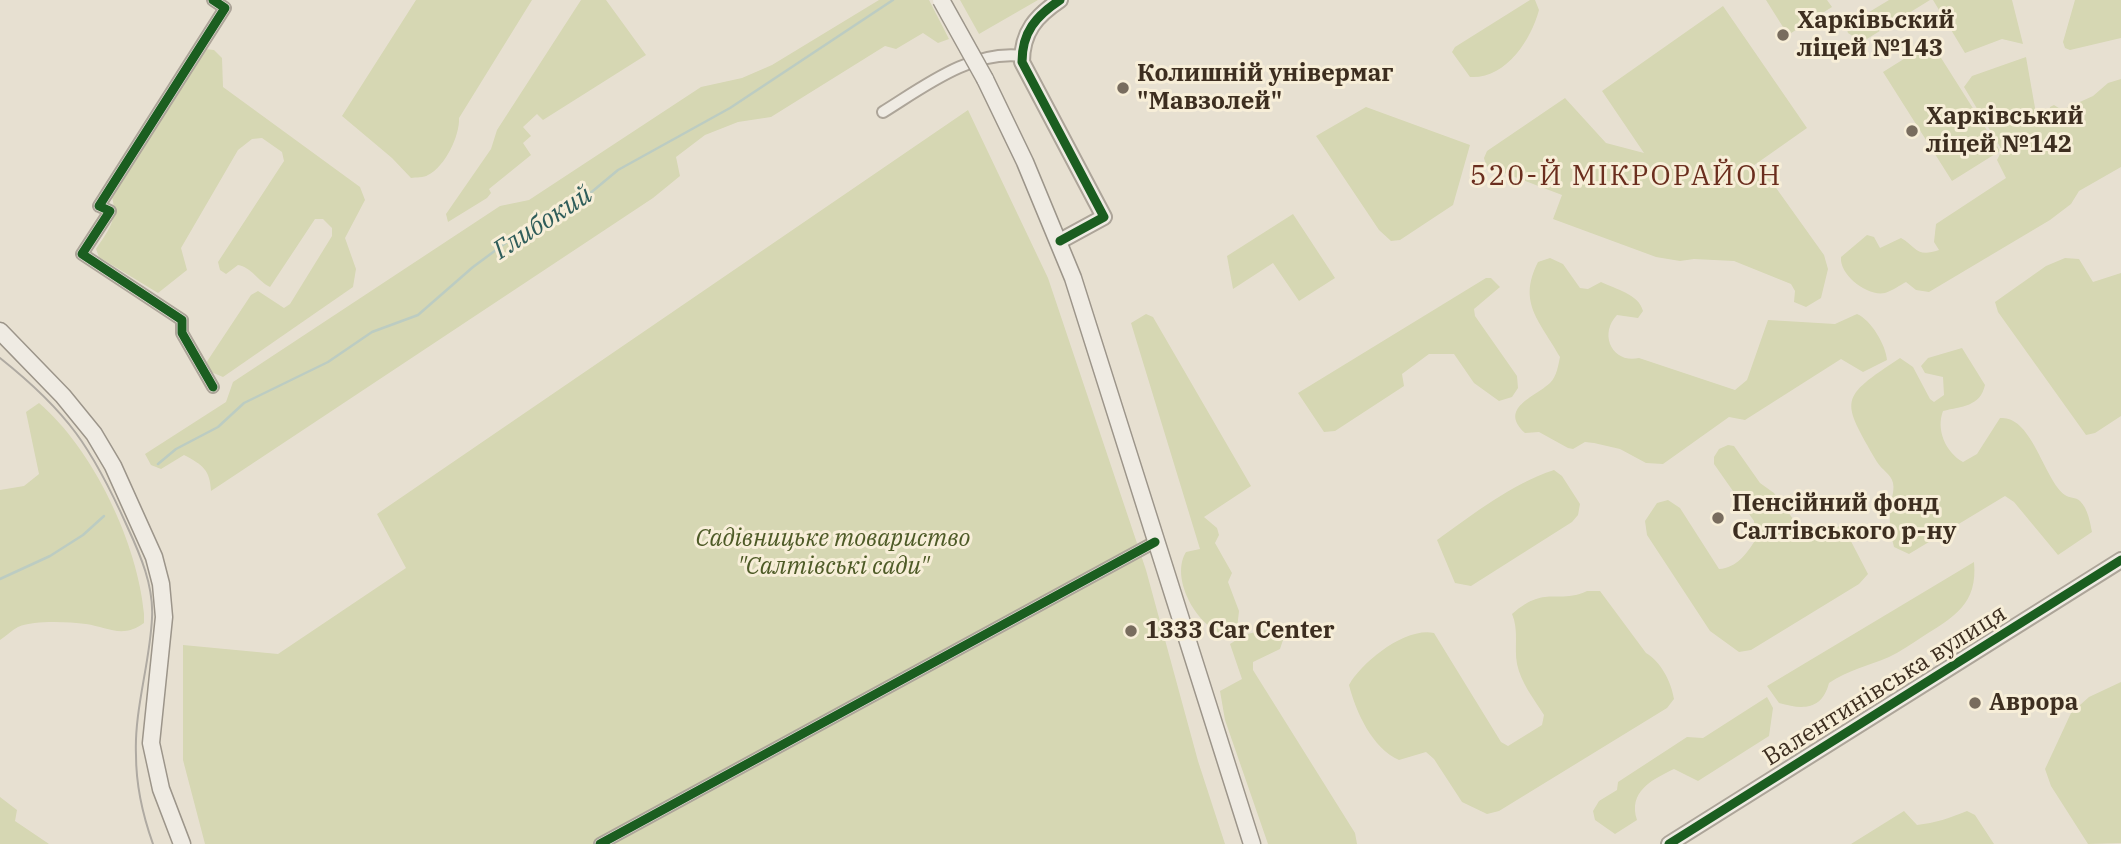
<!DOCTYPE html>
<meta charset="utf-8">
<style>
body{margin:0}
canvas{display:block;background:#e7e0d1}
</style>
<canvas width="2121" height="844"></canvas>
<script>
const ctx = document.querySelector('canvas').getContext('2d');
ctx.lineJoin = 'round';
function fillPath(path, color) { ctx.fillStyle = color; ctx.fill(path, 'evenodd'); }
function strokePath(path, color, width, dash) { ctx.strokeStyle = color; ctx.lineWidth = width; ctx.lineCap = dash ? 'butt' : 'round'; ctx.setLineDash(dash || []); ctx.stroke(path); }
function label(font, color, halo, rows, align = 'center') {
  ctx.font = font + ' "IBM Plex Serif",serif'; ctx.lineWidth = 6; ctx.setLineDash([]); ctx.textBaseline = 'middle'; ctx.strokeStyle = halo; ctx.fillStyle = color; for (const [text, x, y, turn = 0] of rows) {
    ctx.save(); ctx.translate(x, y); ctx.rotate((+turn || 0) * Math.PI / 180); ctx.textAlign = isNaN(turn) ? turn : align; if (halo) ctx.strokeText(text, 0, 0); ctx.fillText(text, 0, 0); ctx.restore();
  }
}
fillPath(new Path2D(`
 M416 0H532L459 118C460 135 445 167 428 175 424 178 416 177 411 178L392 158 342 116Z
 M581 0H606L646 55 543 120 537 114 523 127 531 136 523 143 531 155 489 189 491 193 487 198 448 222 446 214 491 149 497 130Z
 M879 0H929L949 39 938 43 923 33 896 49 885 46 771 117 738 122 705 135 676 157 680 176 653 198 211 491C210 470 203 465 184 455L161 469 151 465 145 454 226 402 233 382 500 206 529 200 701 87 742 78 772 65Z
 M960 0H1038L979 34Z
 M1530 0H1535L1539 10C1531 40 1506 79 1470 77L1452 52 1455 47Z
 M1766 0H1827L1832 7 1788 35Z
 M1889 0H1930L1862 42 1848 33 1846 26Z
 M1933 0H2012L2023 44 2002 39 1965 53Z
 M2075 0H2121V38L2070 50 2065 48 2063 42Z
 M1723 6 1807 128 1753 166 1764 171 1824 255 1828 269 1821 298 1806 307 1794 302 1795 291 1791 284 1734 261 1694 259 1680 261 1656 257 1553 219 1562 195 1486 166 1484 158 1487 151 1565 98 1606 143 1644 153 1602 91Z
 M1931 42 2000 151 1952 181 1883 72Z
 M206 49 214 50 222 58 223 87 360 187 365 200 345 238 356 269 353 287 223 377 211 372 206 363 251 295 258 291 284 308 290 304 332 236V228L323 219H315L270 287C258 281 251 267 238 265L226 274 220 270 218 262 284 161 282 152 262 138 252 139 238 150 181 248 187 270 158 293 99 257 96 249C108 231 118 220 112 197Z
 M2026 57 2037 119 2048 127 2050 107 2054 105 2062 110 2093 96 2108 83 2121 79V167L2079 191 2071 204 2050 220 1929 292 1916 290 1906 282C1900 285 1892 291 1885 293 1868 297 1839 275 1841 257L1867 235 1874 237 1880 248 1901 238C1917 247 1916 258 1939 250L1934 242 1936 224 2006 178 1997 160 2002 150 1964 87 1972 76Z
 M1366 107 1470 145 1453 205 1400 240 1391 241 1379 230 1316 136Z
 M968 110 1048 278 1146 570 1198 761 1225 844H205L183 760V645L278 654 406 568 377 514Z
 M1293 214 1335 278 1299 301 1273 263 1233 289 1227 256Z
 M1550 258 1563 264 1580 288 1588 289 1601 282C1615 289 1639 294 1643 311L1638 318 1617 315C1598 335 1613 364 1639 358L1735 390 1747 380 1768 320 1835 324 1857 314C1871 320 1886 345 1887 360L1863 372 1841 359 1745 420 1729 417 1663 464 1646 463 1620 449 1594 443 1585 442 1573 449 1568 448 1539 432 1525 433C1498 408 1535 397 1550 383 1557 376 1558 366 1560 357 1540 321 1517 303 1538 262Z
 M2065 258 2079 259 2093 282 2121 273V416L2095 433 2086 435 1998 312 1995 302 2046 266Z
 M1486 278H1491L1500 287 1474 309 1475 316 1517 376 1518 388 1512 397 1499 401 1474 383 1454 354H1429L1402 374 1404 386 1335 431 1324 432 1298 393Z
 M1146 314 1153 317 1251 486 1204 517 1217 528 1219 535 1215 543 1232 573 1228 582 1239 611 1237 629 1222 634C1196 624 1170 578 1186 552L1200 549 1131 323Z
 M1962 348 1985 385C1980 407 1962 406 1943 411 1936 429 1945 452 1963 462L1977 454 2000 418C2032 415 2044 480 2065 495 2069 498 2076 497 2080 501 2088 509 2090 522 2092 532L2058 555 2014 502 2005 496 1909 554 1894 547C1891 535 1889 523 1890 510 1890 501 1895 492 1893 483 1891 474 1882 470 1877 462 1841 399 1838 399 1900 358L1913 367 1930 399 1934 402 1944 395 1943 377 1925 373 1921 366 1928 358Z
 M39 403C93 449 138 544 144 614V623C123 639 107 627 86 624 67 622 36 620 18 627 12 630 6 636 0 640V490L24 486 39 474 26 412Z
 M1728 445 1734 446 1760 483 1774 493 1807 538 1816 540 1842 524 1868 574 1859 584 1751 650 1739 652 1710 631 1647 535 1645 521 1657 503 1668 500 1680 508 1719 569C1737 568 1747 553 1756 539L1754 521 1714 464V457L1719 449Z
 M1554 470 1562 476 1580 504 1578 515 1572 522 1471 586 1455 583 1437 540C1474 514 1511 484 1554 470Z
 M1974 562C1978 604 1954 617 1922 637 1911 644 1900 652 1889 657 1868 666 1848 670 1829 683 1822 710 1803 710 1779 703L1767 686Z
 M1587 591H1600L1646 653C1661 662 1671 681 1674 699L1667 708 1499 811 1487 814 1462 802 1434 759 1426 752 1399 760C1372 748 1356 712 1349 685 1362 662 1405 627 1434 633L1501 742 1508 746 1542 725 1544 715C1534 699 1521 683 1517 664 1514 647 1519 630 1512 614 1546 584 1557 605 1587 591Z
 M1263 630 1273 631 1283 640 1280 649 1253 662V670L1355 833 1357 844H1268L1225 720 1220 691 1242 679 1230 644 1244 635Z
 M2121 682V843L2088 844 2051 786 2045 769 2071 713 2089 697Z
 M1767 697 1773 708 1769 736 1698 781 1674 769C1651 780 1628 792 1637 820L1615 834 1595 820 1593 811 1599 801 1617 790 1618 782 1687 737 1703 738Z
 M0 797 17 810 15 821 49 844H0Z
 M1904 811 1917 825C1935 823 1950 818 1967 811L1975 815 1994 844H1851Z`), '#d6d7b3');
strokePath(new Path2D(`
 M158 464 176 449 218 427 244 403 328 362 372 332 418 315 473 267 519 233 588 195 618 170 730 108 893 0
 M0 579 50 556 83 535 104 516`), '#bcccc2', 2.5);
const minor = new Path2D(`
 M213 0 225 8 99 206 110 211 82 254 182 320V333L213 387
 M883 112C925 86 971 50 1022 56
 M600 844 1155 542`);
const tertiary = new Path2D(`
 M1060 241 1104 217 1022 62C1022 32 1036 16 1060 0
 M1669 844 2121 560`);
const secondary = new Path2D(`
 M985 79 1025 162 1073 278 1252 844
 M0 331 63 396 94 434 113 466 154 557 161 584 164 617 151 743 161 789 182 844`);
strokePath(minor, '#ada599', 14);
strokePath(tertiary, '#ada599', 18);
strokePath(secondary, '#9c958a', 19);
strokePath(minor, '#efebe3', 10);
strokePath(tertiary, '#efebe3', 14);
strokePath(secondary, '#efebe3', 16);
strokePath(new Path2D(`
 M0 358C68 412 92 448 127 526 140 554 154 586 152 618 150 663 134 710 136 755 136 786 143 816 153 844`), '#afaaa2', 2);
const secondaryBridge = new Path2D(`
 M941 0 985 79`);
strokePath(secondaryBridge, '#9c958a', 19, []);
strokePath(secondaryBridge, '#efebe3', 16);
strokePath(new Path2D(`
 M213 0 225 8 99 206 110 211 82 254 182 320V333L213 387
 M1060 241 1104 217 1022 62C1022 32 1036 16 1060 0
 M600 844 1155 542
 M1669 844 2121 560`), '#1b5e20', 9);
for (const [x, y, r, color] of [
 [1783,35,7,"#786c5e"],
 [1123,88,7,"#786c5e"],
 [1912,131,7,"#786c5e"],
 [1718,518,7,"#786c5e"],
 [1131,631,7,"#786c5e"],
 [1975,703,7,"#786c5e"]
]) { const dot = new Path2D(); dot.arc(x, y, r, 0, 2 * Math.PI); ctx.fillStyle = color; ctx.fill(dot); strokePath(dot, '#f7eed8', 2.5); }
label('bold 24px', '#3d2e20', '#f7eed8', [
 ["Харківьский",1797,21],
 ["ліцей №143",1797,49],
 ["Колишній універмаг",1137,74],
 ["\"Мавзолей\"",1137,102],
 ["Харківський",1926,117],
 ["ліцей №142",1926,145],
 ["Пенсійний фонд",1732,504],
 ["Салтівського р-ну",1732,532],
 ["1333 Car Center",1145,631],
 ["Аврора",1989,703]
], 'left');
label('italic 24px', '#4d5a26', '#f7eed8', [
 ["Садівницьке товариство",833,539],
 ["\"Салтівські сади\"",833,567]
]);
label('24px', '#3d2e20', '#f7eed8', [
 ["Валентинівська вулиця",1885,686,-32]
]);
label('italic 26px', '#2f5d5a', '#f7eed8', [
 ["Глибокий",543,223,-33]
]);
ctx.letterSpacing = '2px';
label('28px', '#6b2e1e', '#f7eed8', [
 ["520-Й МІКРОРАЙОН",1626,177]
]);
ctx.letterSpacing = '0px';
</script>
